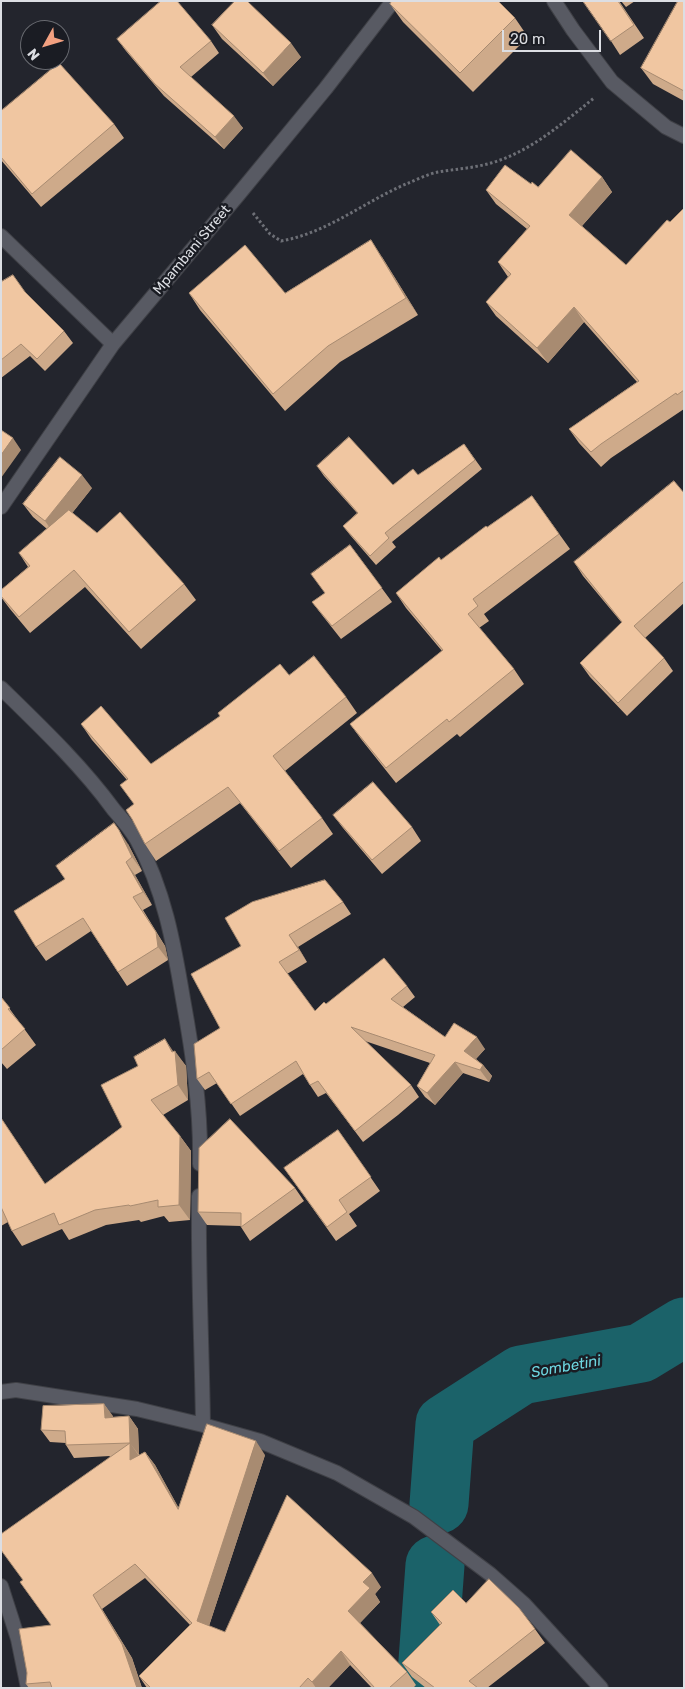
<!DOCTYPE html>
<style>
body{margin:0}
#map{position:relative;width:685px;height:1689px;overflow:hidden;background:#23252d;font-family:Rubik,sans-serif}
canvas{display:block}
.frame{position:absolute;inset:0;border:2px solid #dcdee3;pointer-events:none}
.north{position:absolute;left:20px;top:20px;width:50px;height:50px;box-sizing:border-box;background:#1a1c23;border:1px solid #686a70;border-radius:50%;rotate:231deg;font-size:14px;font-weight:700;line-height:20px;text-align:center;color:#dcdee3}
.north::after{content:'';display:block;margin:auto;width:18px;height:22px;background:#f2a080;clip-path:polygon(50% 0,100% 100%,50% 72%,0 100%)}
.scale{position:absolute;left:502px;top:30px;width:99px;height:22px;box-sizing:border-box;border:2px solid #dcdee3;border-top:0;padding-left:6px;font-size:15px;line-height:18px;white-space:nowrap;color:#dcdee3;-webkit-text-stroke:4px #1a1c23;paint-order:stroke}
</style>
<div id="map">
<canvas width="685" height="1689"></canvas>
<div class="frame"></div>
<div class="north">N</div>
<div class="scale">20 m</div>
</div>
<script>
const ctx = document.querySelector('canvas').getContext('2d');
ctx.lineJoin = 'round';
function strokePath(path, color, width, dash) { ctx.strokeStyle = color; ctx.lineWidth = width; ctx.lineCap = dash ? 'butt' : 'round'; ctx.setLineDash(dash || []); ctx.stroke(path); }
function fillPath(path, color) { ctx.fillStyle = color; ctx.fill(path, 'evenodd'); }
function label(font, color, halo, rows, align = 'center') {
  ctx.font = font + ' Rubik,sans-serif'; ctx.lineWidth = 5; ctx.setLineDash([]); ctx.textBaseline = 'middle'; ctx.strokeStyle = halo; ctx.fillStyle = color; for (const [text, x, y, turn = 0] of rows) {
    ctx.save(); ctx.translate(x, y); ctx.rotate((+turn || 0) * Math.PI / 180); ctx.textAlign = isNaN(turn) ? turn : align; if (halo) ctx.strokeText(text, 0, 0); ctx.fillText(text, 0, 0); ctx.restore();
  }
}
strokePath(new Path2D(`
 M439 1504 445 1424 521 1375 641 1353 684 1327
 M426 1688 435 1565`), '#1b6269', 59);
const minor = new Path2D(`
 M554 1 573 30 612 82 666 127 684 136
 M1 236 113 344
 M1 507 113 344 238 195 326 88 393 1
 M1 688C41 727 81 765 114 810 122 819 131 829 137 840 164 889 174 945 183 999 193 1054 201 1109 200 1164
 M199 1196C198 1272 202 1349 203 1425
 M1 1392 16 1390 137 1409 203 1425 260 1441 337 1473 414 1517 490 1574 524 1604 601 1688
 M1 1586 18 1639 28 1688`);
strokePath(minor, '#3f4046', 16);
strokePath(new Path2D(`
 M253 213 270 234 281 241C327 233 364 202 406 184 416 180 428 174 438 172 456 169 474 168 491 163 530 152 563 123 594 98`), '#6d6f76', 3, [2.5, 2.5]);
strokePath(minor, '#585a63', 14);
fillPath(new Path2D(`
 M619 1 644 38 620 55 611 41Z
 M621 1H635L626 7Z
 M684 1V101L653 84 641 68Z
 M390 4 515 18 528 37 473 92 403 22Z
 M212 25 301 57 273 86 222 39Z
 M117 39 211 41 219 53 191 77 243 128 224 149 164 96 126 51Z
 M1 111 114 124 124 138 41 207 1 160Z
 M602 177 612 192 582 226 626 265 684 208V409L611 458 601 467 579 443 569 429 637 382 584 322 548 363 496 316 486 302 508 277 498 262 527 229 496 204 486 190 531 184 538 187Z
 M382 257 418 315 340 362 285 411 200 310 189 293H285Z
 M1 282 26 294 64 331 73 343 45 371 30 356 1 378Z
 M464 444 482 469 392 542 396 547 376 565 350 535 343 526 357 513 324 476 317 466 393 485 418 475Z
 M92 488 72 513 97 533 184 584 196 600 141 649 85 587 30 633 10 609 1 597V590L28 567 19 553 47 529 33 517 23 504Z
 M684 493V603L645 638 664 658 673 671 627 716 590 677 580 663 622 623 583 576 574 562Z
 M532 496 570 549 484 614 489 621 479 628 514 669 524 684 460 737 457 734 396 783 361 739 350 724 442 651 406 608 396 593Z
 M350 545 392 602 341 639 322 615 312 602 325 593Z
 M289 675 346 697 357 713 285 771 322 818 333 834 291 868 240 803 156 861 145 844 127 780 92 740 81 724 151 764Z
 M333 815 412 827 421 841 382 874 343 828Z
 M128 844 142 871 135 875 152 905 143 910 165 946 168 960 127 986 91 931 46 961 36 947Z
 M343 902 351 914 298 947 307 962 287 974 315 1011 326 1004 407 986 415 997 403 1007 445 1037 485 1049 476 1059 483 1065 492 1076 489 1082 463 1073 435 1105 425 1097 417 1086 430 1063 365 1041 411 1085 419 1097 398 1115 363 1142 326 1093 318 1097 310 1085 303 1074 240 1116 217 1083 205 1090 197 1079 220 1028 191 974Z
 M1 997 36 1045 7 1069 1 1062Z
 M174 1051 186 1066 188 1100 163 1115 180 1136 191 1151 190 1220 169 1222 164 1216 141 1222 139 1220 106 1225 69 1240 62 1229 22 1246 12 1231 8 1222 1 1226V1118L45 1184 122 1127Z
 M338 1130 380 1191 349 1214 357 1226 336 1241 284 1168Z
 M295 1188 304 1201 250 1241 241 1227V1226L207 1225 198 1212Z
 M104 1404 113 1417 129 1416 138 1429 139 1455 145 1452 155 1465 178 1507 265 1455 209 1626 225 1632 381 1587 375 1594 380 1602 360 1623 407 1672 416 1685 413 1688H372L350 1665 328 1688H147L139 1676 190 1625 145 1578 102 1609 132 1658 142 1688H29L26 1684 51 1625 20 1582 23 1580 110 1456 74 1458 66 1445V1443L50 1442 41 1430Z
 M466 1603 535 1629 545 1643 487 1688H426L412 1677 402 1663 440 1625 431 1612Z`), '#ceaa8a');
fillPath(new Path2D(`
 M291 43 301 57 273 86 263 73Z
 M234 116 243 128 224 149 215 137Z
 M602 177 612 192 579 229 569 215Z
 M371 240 382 257 418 315 406 298Z
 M574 307 584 322 548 363 537 348Z
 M13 438 21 450 1 478V455Z
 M82 475 92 488 55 535 45 521Z
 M119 830 128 844 142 871 132 857Z
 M126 862 135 875 152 905 143 892Z
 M133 897 165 946 168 960 158 947Z
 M289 935 298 947 307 962Z
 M477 1037 485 1049 472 1063 464 1051Z
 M165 1039 175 1054V1051L186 1066 188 1100 178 1085 172 1052Z
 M455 1062 463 1073 435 1105 427 1093Z
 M483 1065 492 1076 489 1082 480 1070Z
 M180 1136 191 1151 190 1220 179 1205Z
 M104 1404 113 1416 114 1430 105 1418Z
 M129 1416 138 1429 139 1455 130 1443Z
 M256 1441 265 1455 206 1635 197 1621Z
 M130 1443 139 1456 130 1460Z
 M145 1452 155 1465 187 1523 178 1509Z
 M372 1573 381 1587 375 1594 380 1602 358 1625 348 1611 363 1582Z
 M93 1595 102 1609 132 1658 142 1688H137Z
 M341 1651 350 1665 328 1688H316L312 1682Z`), '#a88b71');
const building = new Path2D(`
 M161 1H177L211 41 180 67 234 116 215 137 155 84 117 39Z
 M235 1H247L291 43 263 73 212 25Z
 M392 1H498L515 18 460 73 390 4Z
 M583 1H618L634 25 611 41Z
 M678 1H684V91L641 68Z
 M59 63 114 124 32 194 1 157V111Z
 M571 150 602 177 569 215 626 265 667 220 670 222 684 208V390L677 395 676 393 601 444 591 452 569 429 639 381 574 307 537 348 486 302 511 274 498 262 530 226 486 190 505 165 531 184 532 182 538 187Z
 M371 240 406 298 328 346 273 394 189 293 245 245 285 293Z
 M13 275 25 292 64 331 37 359 21 344 1 360V282Z
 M1 430 13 438 1 455Z
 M349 437 393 485 413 469 418 475 464 444 475 460 385 533 389 538 370 556 343 526 358 513 317 466Z
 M60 457 82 475 45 521 23 504Z
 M674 481 684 493V581L634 626 664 658 618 703 580 663 622 622 574 562Z
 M532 496 559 534 473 599 478 606 468 614 514 669 449 722 447 719 386 768 350 724 443 650 396 593 439 557 441 560 486 526 487 527Z
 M69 510 97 533 120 512 184 584 129 632 74 570 19 617 1 596V590L30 566 19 553Z
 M350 545 382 588 332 626 312 602 325 593 311 574Z
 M314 656 346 697 273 756 322 818 279 851 228 787 145 844 132 819 126 810 134 804 120 785 128 779 81 724 101 706 151 764 220 716 218 713 280 664 289 675Z
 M373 782 412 827 372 860 333 815Z
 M114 823 119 830 132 857 126 862 143 892 133 897 156 932 158 947 118 972 83 918 36 947 14 911 65 879 56 866Z
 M325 880 343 902 289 935 299 950 279 962 315 1011 324 1002 326 1004 384 958 407 986 391 999 445 1037 454 1023 477 1037 464 1051 483 1065 480 1070 455 1062 427 1093 417 1086 435 1055 351 1027 411 1085 390 1103 355 1131 318 1081 310 1085 296 1061 231 1104 209 1072 197 1079 194 1044 220 1028 191 974 241 946 225 918 252 902Z
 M1 997 10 1008 8 1009 25 1029 1 1050Z
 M165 1039 172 1052 175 1051 178 1085 151 1100 180 1136 179 1205 158 1207V1200L130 1206 129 1205 95 1210 59 1225 54 1213 12 1231 1 1207V1118L45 1184 122 1127 101 1085 138 1066 134 1057Z
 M230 1119 295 1188 241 1227V1213L198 1212 199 1148Z
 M338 1130 371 1177 339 1200 347 1212 327 1227 284 1168Z
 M104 1404 105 1418 129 1416 130 1443 66 1445 65 1431 41 1430 43 1406Z
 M207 1424 256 1441 197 1621 225 1632 287 1495 372 1573 363 1582 370 1588 348 1611 407 1672 389 1688H375L341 1651 312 1682 308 1678 299 1688H151L139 1676 192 1623 135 1564 93 1595 122 1644 137 1688H52L50 1682 26 1684 27 1673 19 1629 51 1625 20 1582 23 1580 1 1550V1534L130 1443V1460L145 1452 178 1509Z
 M489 1579 519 1608 535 1629 469 1681 478 1688H435L402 1663 442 1623 431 1612 453 1590 466 1603Z`);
fillPath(building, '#f0c6a1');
strokePath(building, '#a88b71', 1);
label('14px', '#dcdee3', '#1a1c23', [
 ["Mpambani Street",192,250,-50]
]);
label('italic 15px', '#6dd6e0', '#1a1c23', [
 ["Sombetini",566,1367,-10]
]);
</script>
